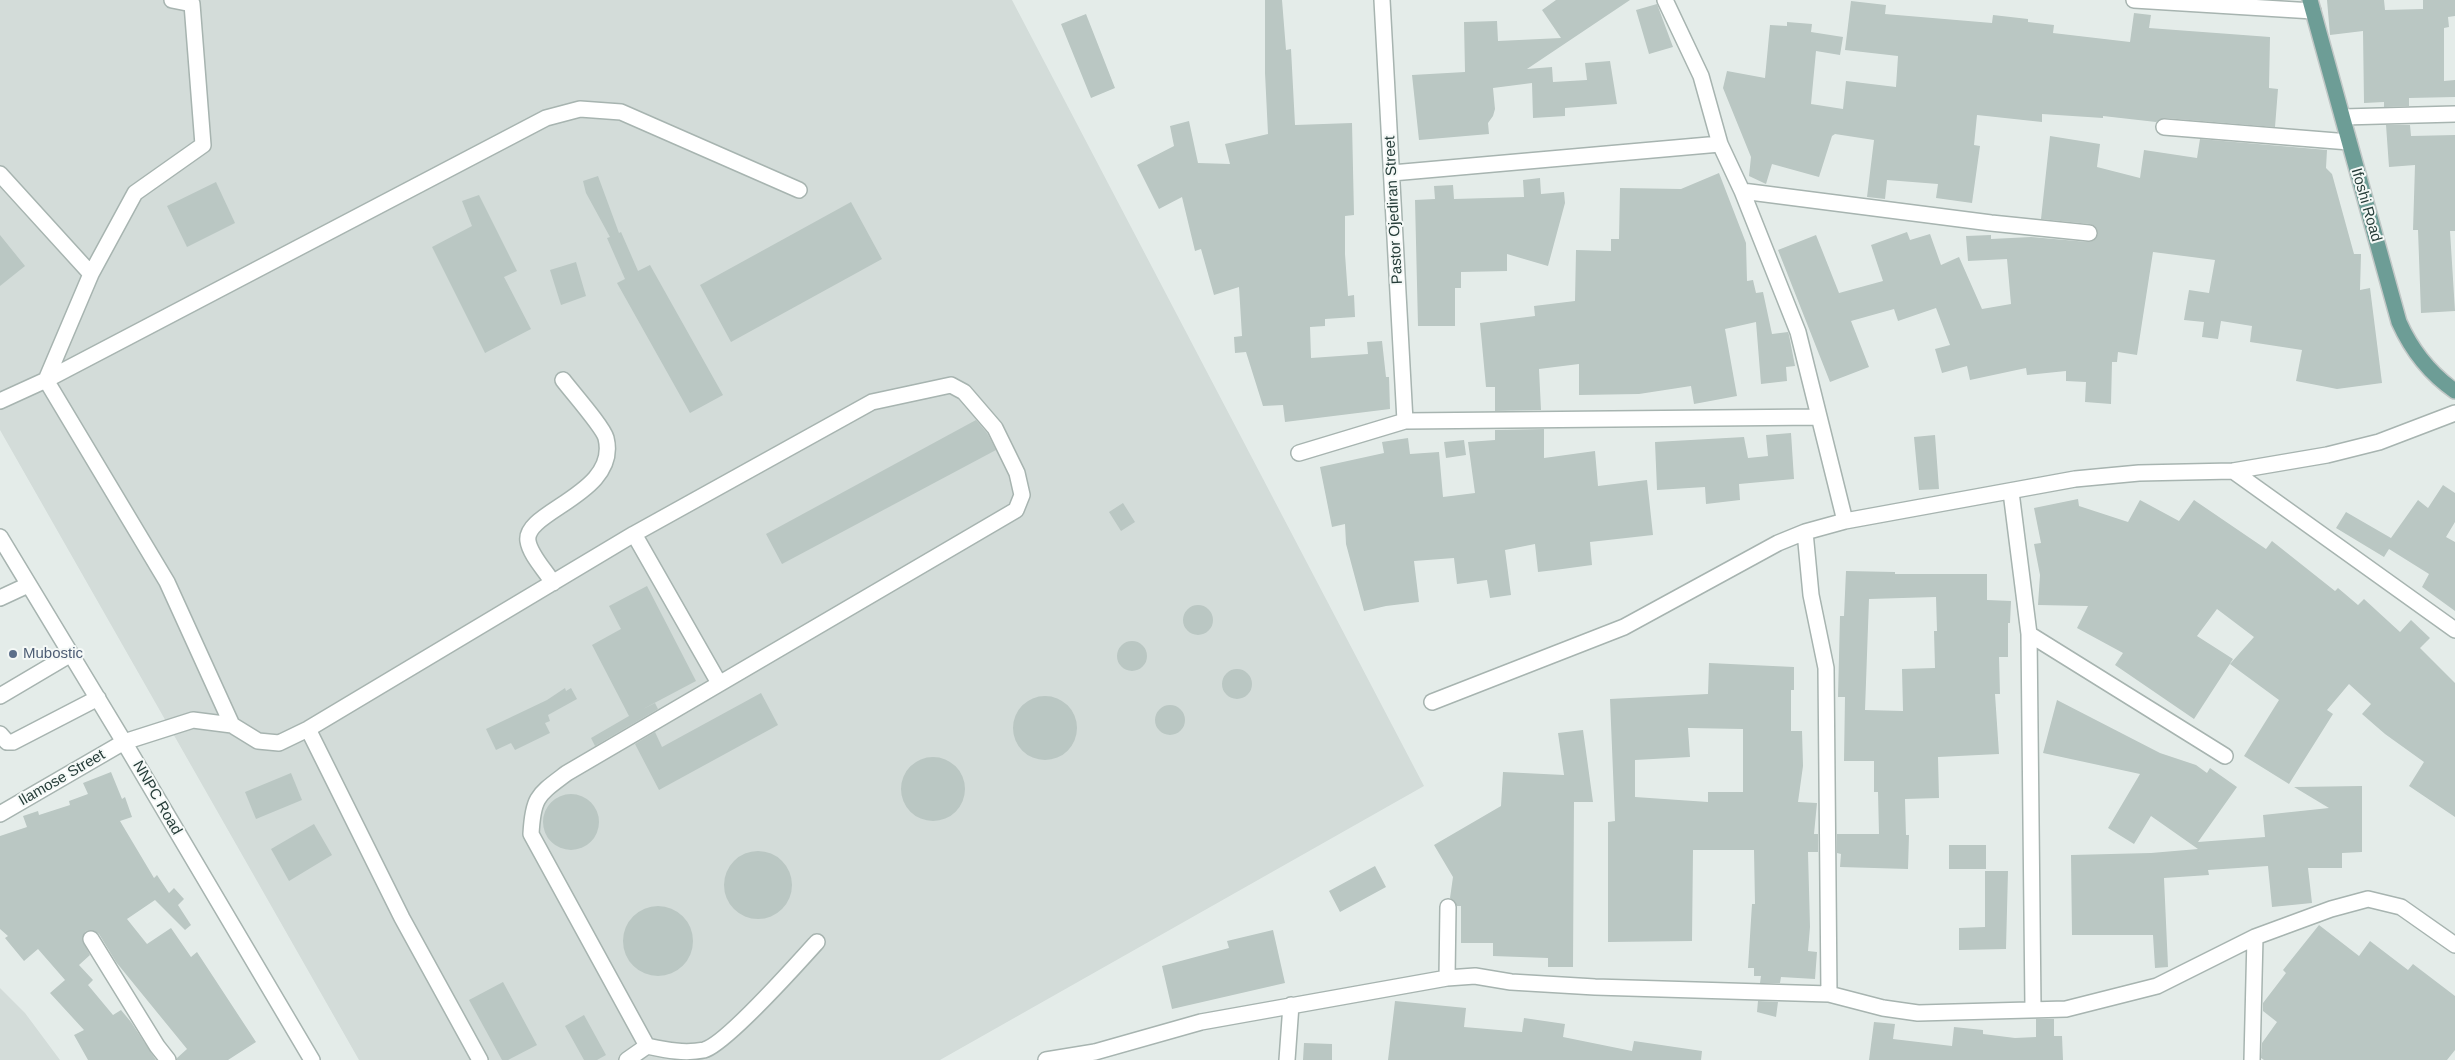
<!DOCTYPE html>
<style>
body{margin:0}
canvas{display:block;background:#e4ece9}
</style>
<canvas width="2455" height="1060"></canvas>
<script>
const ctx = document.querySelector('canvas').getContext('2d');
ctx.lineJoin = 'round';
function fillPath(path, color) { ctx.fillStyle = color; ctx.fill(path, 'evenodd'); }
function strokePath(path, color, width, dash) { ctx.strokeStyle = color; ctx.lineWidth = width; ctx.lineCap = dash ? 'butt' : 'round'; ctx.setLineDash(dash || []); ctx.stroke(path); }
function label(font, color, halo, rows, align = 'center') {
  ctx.font = font + ' Arial,sans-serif'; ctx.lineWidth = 4; ctx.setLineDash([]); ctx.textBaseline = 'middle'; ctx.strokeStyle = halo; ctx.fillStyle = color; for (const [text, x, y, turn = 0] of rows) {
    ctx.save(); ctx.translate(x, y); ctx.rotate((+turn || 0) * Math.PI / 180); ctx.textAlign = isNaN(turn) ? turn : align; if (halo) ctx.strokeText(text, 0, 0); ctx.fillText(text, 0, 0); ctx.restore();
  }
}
fillPath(new Path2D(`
 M0 0H1012L1424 786 940 1060H359L0 430Z
 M0 988 25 1013 60 1060H0Z`), '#d3dcd9');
fillPath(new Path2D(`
 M1265 0H1282L1286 50 1291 49 1295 125 1352 123 1354 215 1345 216V254L1348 296 1354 295 1355 317 1325 319V326L1310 327 1311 358 1368 354 1367 342 1382 341 1386 377H1389L1390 409 1285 422 1283 405 1263 406 1246 352 1235 353 1234 337 1242 336 1239 287 1214 295 1201 249 1195 251 1182 197 1159 209 1137 165 1174 146 1170 126 1189 121 1198 163 1230 164 1225 144 1268 134 1265 73Z
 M1556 0H1630L1527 69 1552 67 1553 82 1587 80 1585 63 1610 61 1617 104 1565 108V116L1533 118 1532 83 1493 88 1495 109 1493 116 1488 123 1489 134 1419 140 1412 75 1465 72 1464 22 1497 21 1498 41 1561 38 1542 10Z
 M2327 0H2384L2385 10 2423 9V0H2455V16L2448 17 2449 27 2444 28V81L2455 80V97L2409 98V106L2384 107V102L2364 103 2363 31 2330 35Z
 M1851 1 1886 5 1885 14 1992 23 1993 15 2028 19V22L2054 25 2053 33 2130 42 2134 13 2151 15 2149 28 2270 37 2269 88 2278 89 2275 127 2165 118 2156 122 2103 116V118L2042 114V122L1977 115 1974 145 1980 146 1972 203 1936 198 1938 184 1887 180 1885 199 1867 197 1874 140 1835 134 1832 136 1819 177 1772 164 1766 184 1749 176 1751 157 1723 88 1727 71 1765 78 1770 25 1787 26V22L1812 24 1811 32 1843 37 1840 55 1816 51 1811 104 1843 109 1846 81 1896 87 1898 56 1845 50Z
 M1657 4 1673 47 1649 54 1636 10Z
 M1086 14 1115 88 1091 98 1061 24Z
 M2386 125H2410L2411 136 2455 135V231H2450L2455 311 2421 313 2418 230H2413L2415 165 2389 167Z
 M2050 136 2100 144 2097 167 2140 178 2144 150 2197 158 2200 139 2327 150 2326 168 2332 174 2354 254H2361L2360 290 2370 288 2382 383 2337 389 2296 381 2302 350 2250 342 2252 326 2221 321 2218 339 2202 337 2204 322 2184 320 2189 290 2209 293 2215 260 2153 252 2137 355 2118 352 2117 362H2112L2111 404 2085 402 2086 382 2066 381V371L2027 375 2026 368 1970 380 1967 366 1942 373 1935 349 1950 345 1936 308 1898 321 1894 309 1851 321 1869 367 1830 382 1778 250 1816 235 1839 293 1883 281 1871 245 1907 232 1910 240 1930 234 1941 265 1959 257 1982 309 2011 304 2007 259 1968 261 1966 236 1991 235V239L2031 237 2088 242 2093 241 2098 234 2097 229 2090 224 2041 219Z
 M1719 173 1746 243 1747 281 1753 280 1756 293 1763 292 1772 334 1788 332 1789 335 1795 366 1786 367 1787 381 1761 384 1756 322 1725 329 1737 396 1694 404 1691 386 1639 394 1579 395V364L1539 369 1541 410 1495 411V387H1486L1480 323 1535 316 1534 306 1575 301 1576 250 1611 251V239H1619L1620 188 1681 189Z
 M598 176 619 233 621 232 638 271 650 265 723 395 690 413 617 283 625 279 607 238 610 237 586 193 583 181Z
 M1540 178 1541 194 1564 192 1565 203 1548 266 1507 254V271L1461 272V288H1455V326H1418L1415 200 1435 199 1434 186 1453 185 1454 199 1524 197 1523 180Z
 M216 182 235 223 187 247 167 206Z
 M479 195 517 271 504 277 531 329 485 353 432 247 472 226 462 201Z
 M851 202 882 259 731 342 700 285Z
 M0 235 25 266 0 286Z
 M576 262 586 296 561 305 550 270Z
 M976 420 987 433 996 450 782 564 766 534Z
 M1544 429V458L1595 451 1598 486 1647 480 1653 535 1590 542 1592 565 1555 570 1538 572 1535 544 1505 550 1511 595 1490 598 1487 580 1457 584 1454 558 1414 561 1419 602 1386 606 1364 611 1346 544 1345 524 1332 527 1320 467 1384 453 1382 442 1408 438 1410 454 1439 452 1443 497 1475 493 1468 442 1495 440V430Z
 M1791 433 1794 479 1739 484 1740 500 1706 504 1705 487 1657 490 1655 442 1744 437 1748 458 1768 456 1766 435Z
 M1935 435 1939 489 1919 490 1914 437Z
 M1464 440 1466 455 1446 458 1444 442Z
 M2443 485 2455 493V522L2446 537 2455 542V611L2422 587 2429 574 2389 549 2384 557 2336 528 2346 512 2391 538 2418 500 2428 508Z
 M2078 499 2079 506 2128 522 2140 500 2179 521 2194 500 2266 549 2272 541 2335 591 2338 588 2358 605 2364 599 2400 632 2411 620 2430 638 2420 648 2455 683V817L2409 786 2424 762 2385 734 2362 714 2371 704 2349 684 2327 710 2333 714 2289 784 2244 756 2279 700 2230 664 2254 637 2217 609 2197 636 2233 659 2194 719 2115 665 2123 653 2077 628 2088 606 2038 605 2040 575 2034 544 2041 543 2034 508Z
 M1123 503 1135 522 1121 531 1109 512Z
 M1846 571 1895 572V574H1987V600L2011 601 2010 623H2008V657H1999L2000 694H1995L1999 754 1938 757 1939 798 1905 799 1906 835H1909L1908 869 1840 867 1841 854 1837 853V834H1879L1878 792H1874V761H1844L1845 697H1838L1840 616H1844ZM1936 597 1937 631H1934L1935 668 1902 669 1903 711 1865 710 1869 599Z
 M647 586 696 681 643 709 655 703 658 709 595 746 591 738 629 716 592 645 621 629 609 606Z
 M1183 620a15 15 0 1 1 30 0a15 15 0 1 1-30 0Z
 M1117 656a15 15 0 1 1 30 0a15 15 0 1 1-30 0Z
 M1709 663 1794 667V690H1791V731H1802L1803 766 1798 802 1817 803 1814 834H1818V852H1808L1810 927 1808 951 1817 952 1815 979 1781 977 1780 983H1760L1761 976H1754V968H1748L1752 904H1755L1754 850H1693L1692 941 1608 942V822L1615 821 1610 699 1708 694ZM1688 728 1743 729V792H1708V802L1635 797V760L1690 757Z
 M1222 684a15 15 0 1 1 30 0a15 15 0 1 1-30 0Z
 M565 688 566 691 571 688 577 699 548 715 550 721 545 723 550 733 515 750 511 743 496 750 486 729 547 700Z
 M761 693 778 725 659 790 635 744 655 732 662 747Z
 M1013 728a32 32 0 1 1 64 0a32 32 0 1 1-64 0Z
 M2057 700 2160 753 2196 765 2207 773 2210 768 2237 787 2198 842 2265 837 2263 815 2329 808 2294 787 2362 786V852L2342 853V868H2308L2312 903 2272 907 2268 866 2208 870 2209 875 2164 878 2168 967 2155 968 2153 935H2072L2071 855 2151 853 2198 849 2151 816 2134 844 2108 828 2140 774 2043 753Z
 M1155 720a15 15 0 1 1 30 0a15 15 0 1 1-30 0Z
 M1583 730 1593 802H1574L1573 967H1548V958L1493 956V943H1461V906H1457L1450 898 1453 877 1434 845 1501 806 1503 772 1564 775 1558 733Z
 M901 789a32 32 0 1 1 64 0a32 32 0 1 1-64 0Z
 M111 772 122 799 125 797 132 817 120 821 154 878 157 875 169 893 174 888 184 899 178 905 191 925 185 930 155 900 127 919 147 944 171 928 191 957 197 952 256 1042 228 1060H177V1058L187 1049 116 962 99 934 91 930 86 931 82 939 90 955 79 965 93 980 88 985 113 1015 121 1010 131 1022 156 1060H88L74 1035 84 1030 50 993 65 980 38 949 24 961 5 938 8 936 0 929V836L27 827 23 816 38 811 39 815 70 805 69 801 88 794 83 783Z
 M291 773 302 800 256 819 245 792Z
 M543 822a28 28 0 1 1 56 0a28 28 0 1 1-56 0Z
 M314 824 332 855 289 881 271 849Z
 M1949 845H1986V869H1949Z
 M724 885a34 34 0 1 1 68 0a34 34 0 1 1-68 0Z
 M1375 866 1386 887 1340 912 1329 891Z
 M1985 871H2008L2006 949 1959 950V928L1985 927Z
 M623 941a35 35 0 1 1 70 0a35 35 0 1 1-70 0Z
 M2319 925 2359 956 2370 941 2408 970 2413 964 2455 996V1050L2447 1060H2264L2261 1058 2262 1043 2277 1022 2263 1011V1003L2286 973 2283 970Z
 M1273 930 1285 983 1172 1009 1162 966 1229 948 1227 941Z
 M503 982 537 1045 508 1060H502L469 1000Z
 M1395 1001 1466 1008 1464 1027 1522 1032 1524 1018 1565 1024 1563 1037 1632 1051 1634 1041 1702 1051 1701 1060H1388Z
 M1758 1001 1778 1002 1776 1017 1757 1012Z
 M584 1015 606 1055 597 1060H584L565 1026Z
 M2036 1019H2054V1036H2062L2063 1060H1869L1874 1022 1895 1024 1893 1039 1952 1046 1954 1027 1983 1030V1034L2015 1038 2036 1037Z
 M1304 1043 1332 1044V1060H1303Z`), '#bac7c3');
const minor = new Path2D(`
 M172 0 192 4 203 145 135 193 91 274 46 380 167 582 232 725
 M1382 0 1405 421
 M1665 0 1701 76 1720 144 1742 191 1798 332 1845 521
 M2134 0 2313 11
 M2343 117 2455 114
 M2164 127 2349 142
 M1392 173 1720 144
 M0 174 91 274
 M1742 191 1991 223 2089 233
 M0 401 46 380 546 118 580 109 621 112 799 190
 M1299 453 1405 421 1819 417
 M2233 471 2455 630
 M2011 492 2029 634 2033 1008
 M1805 532 1811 595 1826 668 1829 994
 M634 534 719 683
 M0 537 124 742 312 1060
 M553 583C546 571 530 555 528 541 523 511 620 494 606 438 603 427 572 392 563 380
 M0 598 28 585
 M2029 634 2225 756
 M0 696 71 654
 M1432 702 1624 627 1778 543 1805 532 1845 521 2075 479 2139 473 2233 471 2327 455 2379 442 2455 413
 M308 729 402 918 480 1060
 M0 734 7 742H13L98 698
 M0 814 124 742 193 720 232 725 258 741 279 743 308 729 634 534 872 402 951 385 964 392 995 428 1017 473 1022 495 1016 510 567 773C538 795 533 796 531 834L647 1046
 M91 939 157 1046 168 1060
 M1447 978 1448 907
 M627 1060 647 1046C666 1050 684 1054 704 1050 725 1045 799 962 817 942
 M1046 1060 1095 1052 1201 1022 1447 978 1475 976 1511 982 1595 987 1829 994 1883 1008 1918 1013 2066 1009 2157 986 2255 937 2331 909 2368 899 2401 907 2455 945
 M1287 1060 1291 1005
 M2252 1060 2255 937`);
const major = new Path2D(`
 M2310 0 2399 322C2412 351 2429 373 2455 391`);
strokePath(minor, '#a7b4b0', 18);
strokePath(major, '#c2c8c7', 18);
strokePath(minor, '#fff', 15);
strokePath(major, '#6d9d96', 15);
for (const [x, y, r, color] of [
 [13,654,5,"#5c6f8a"]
]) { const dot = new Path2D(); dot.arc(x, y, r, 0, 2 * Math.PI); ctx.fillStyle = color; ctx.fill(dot); strokePath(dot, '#f5f9f7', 2); }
label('15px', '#253c38', '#f5f9f7', [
 ["Ifoshi Road",2366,205,74],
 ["Pastor Ojediran Street",1394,210,-93],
 ["Ilamose Street",62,778,-30],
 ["NNPC Road",157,798,60]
]);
label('15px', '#4e5e75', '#f5f9f7', [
 ["Mubostic",23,654]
], 'left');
</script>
